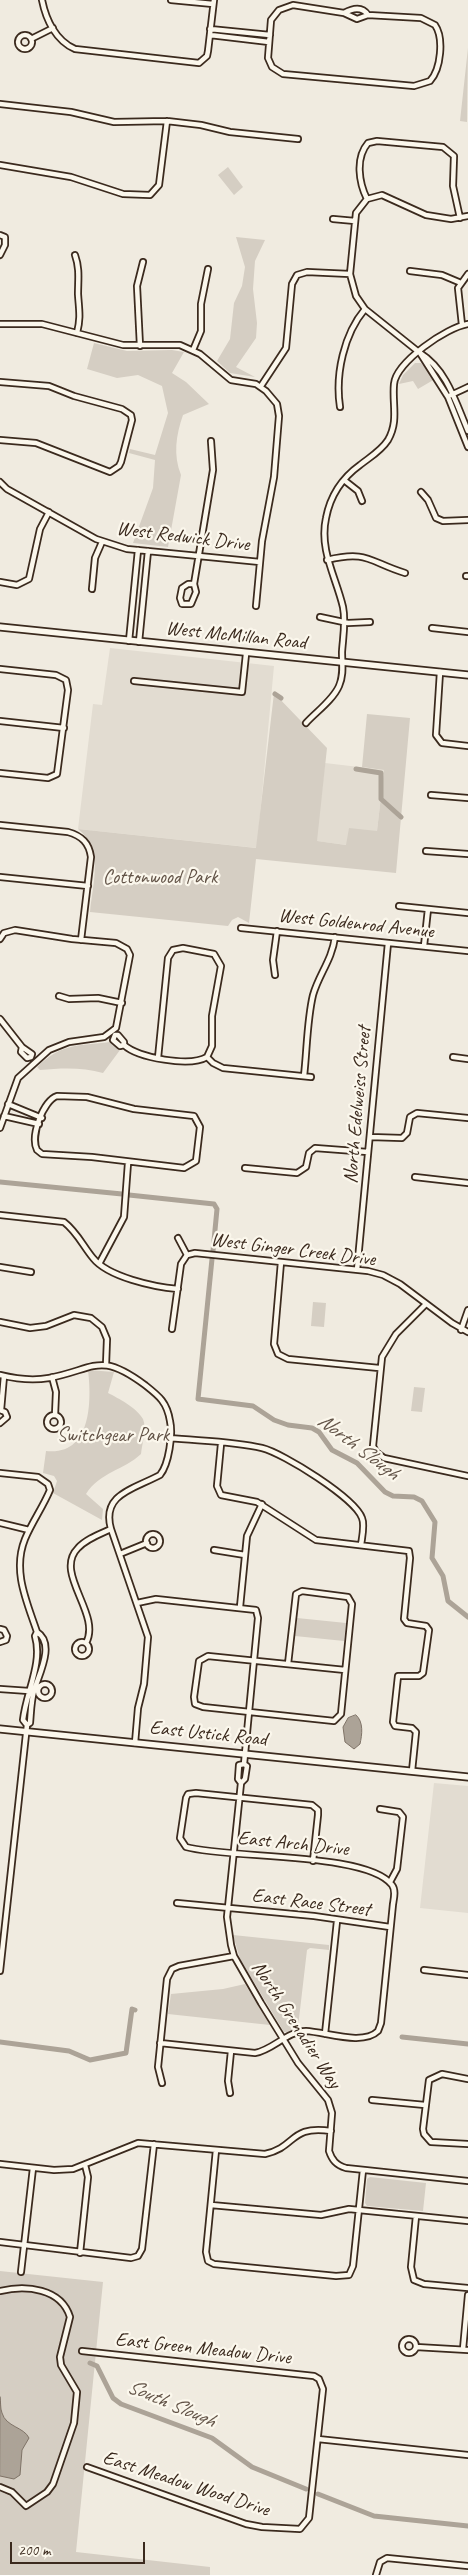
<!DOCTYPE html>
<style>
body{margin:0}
#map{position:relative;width:468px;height:2575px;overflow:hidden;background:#f0ebe0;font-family:Caveat,sans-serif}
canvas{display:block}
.scale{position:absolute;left:10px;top:2542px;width:135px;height:22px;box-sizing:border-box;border:2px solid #3b2a1e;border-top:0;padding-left:6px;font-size:15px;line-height:18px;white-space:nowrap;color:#3b2a1e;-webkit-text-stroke:4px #fbf7ec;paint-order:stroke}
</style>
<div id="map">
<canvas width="468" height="2575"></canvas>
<div class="scale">200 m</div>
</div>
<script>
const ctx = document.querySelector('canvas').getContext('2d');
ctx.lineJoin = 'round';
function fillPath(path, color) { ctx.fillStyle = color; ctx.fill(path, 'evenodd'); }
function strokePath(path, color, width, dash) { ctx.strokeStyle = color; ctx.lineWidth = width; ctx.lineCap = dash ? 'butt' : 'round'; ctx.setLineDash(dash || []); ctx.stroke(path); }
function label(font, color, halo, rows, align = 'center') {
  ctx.font = font + ' Caveat,sans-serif'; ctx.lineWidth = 4.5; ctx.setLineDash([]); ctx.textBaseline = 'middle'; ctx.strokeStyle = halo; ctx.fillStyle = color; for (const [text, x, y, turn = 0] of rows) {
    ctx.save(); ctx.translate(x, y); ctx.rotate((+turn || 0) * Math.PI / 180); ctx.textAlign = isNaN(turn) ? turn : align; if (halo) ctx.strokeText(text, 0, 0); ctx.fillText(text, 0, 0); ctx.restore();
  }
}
fillPath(new Path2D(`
 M110 648 274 666 257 848 78 829 93 704 102 705Z
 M325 763 384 770 377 831 347 845 316 841Z
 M434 1783 468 1786V1913L420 1908Z`), '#e2dcd1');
fillPath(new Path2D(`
 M468 48 467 122 460 121Z
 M228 167 243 187 234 195 218 175Z
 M236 237 265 240 255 261 253 289 257 323 256 338 236 367 255 377 230 373 217 361 230 339 234 303 242 286 245 267Z
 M94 343 127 351 172 350 184 352 172 373 186 382 209 404 183 415C176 435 173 455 181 475L168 547 133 543 153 488 155 460 129 453 130 449 155 455 168 413 162 386 138 375 117 378 87 369Z
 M415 363H421L435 379 418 389 413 381 399 384 403 375Z
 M274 693 327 748 317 841 346 845 349 828 377 831 384 770 362 767 367 714 410 718 396 873 256 859 249 923 238 917 232 920 228 926 90 912C93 881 104 850 78 829L256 848Z
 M110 1042 120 1050 103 1073C83 1067 61 1068 40 1070L37 1067C62 1043 78 1046 110 1042Z
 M313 1302 326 1303 324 1327 311 1326Z
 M88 1370 114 1372 108 1393C118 1398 137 1408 143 1419 147 1428 142 1444 141 1454 124 1470 100 1472 86 1494L103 1509 102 1520 53 1493 57 1481 54 1476 43 1473 46 1451C91 1456 92 1403 88 1370Z
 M414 1387 425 1388 422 1412 411 1411Z
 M297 1618 346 1623 344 1641 295 1636Z
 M233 1935 329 1945V1950L310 1948 307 1950 298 2027 287 2033 284 2032 240 1959Z
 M245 1984 270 2025 168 2014 171 1994 223 1989Z
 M370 2177 426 2183 423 2211 367 2206 365 2203 367 2179Z
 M0 2271 103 2282 76 2552 210 2567V2575H0Z`), '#d5cec3');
const water = new Path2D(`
 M356 1715C364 1722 362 1735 360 1744L354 1749 345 1742 343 1727 348 1718Z
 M0 2397C1 2402 0 2408 2 2413 6 2427 24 2427 29 2438L22 2450 20 2475 14 2479 0 2476Z`);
fillPath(water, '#aca397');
strokePath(water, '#7f7367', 1);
strokePath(new Path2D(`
 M275 694 281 698
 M356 769 381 773V799L401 817
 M0 1182 122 1194
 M129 1195 214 1204 217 1209 213 1251
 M212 1259 198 1399 253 1406 274 1420 288 1425 312 1428 319 1432 332 1450 357 1463 385 1492 393 1496 414 1497 422 1501 435 1522 432 1558 443 1576 448 1601 468 1617
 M402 2037 468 2044
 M0 2042 69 2051 90 2060 126 2053 132 2009 135 2010
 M90 2363 97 2366 113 2398 121 2404 212 2438 252 2467 306 2489
 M318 2494 374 2516 468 2526`), '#aca397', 5);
const minor = new Path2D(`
 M42 0C46 20 56 41 75 49L199 63 207 56 208 51 214 0
 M171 0 213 4
 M344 13C353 8 362 6 368 15L357 19 344 13 293 5 279 10 271 20 268 58 272 67 283 74 414 86 430 81C441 69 444 38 435 25L421 18 368 15
 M210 29 270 35
 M210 35 269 42
 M18 42a7 7 0 1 1 14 0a7 7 0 1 1-14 0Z
 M31 39 53 28
 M0 104 71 112 114 122 167 121 201 125 230 132 298 139
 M0 165 71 177 123 194 150 195 159 185 167 121
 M367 199C359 183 355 158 368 143L377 141 443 147 454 156 453 186 460 218
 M333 219 355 221
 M0 235 5 237V245L0 255
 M75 255C80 269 78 280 78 294 79 310 81 317 77 333
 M410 271 442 275 461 283
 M0 324H42L123 345H180L200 354 231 380 256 384 266 391 277 404 279 416 274 477 262 541 256 606
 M462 325 458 288 468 274
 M140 346 137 286 143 262
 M193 350 201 331V304L208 269
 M420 353 365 309 356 296 350 274 356 213 367 199 382 195 426 215 451 219 468 216
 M0 382 49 386 74 396 122 409 131 415 132 420 121 462 119 466 110 472 36 443 0 440
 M261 386 286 348 292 284 297 275 307 272 350 274
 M451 395 468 387
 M340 407C335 374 344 334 365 309
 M468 431C456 403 447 370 420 353L448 397 468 447
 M344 480 358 491 362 501
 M0 482 7 489 96 539 127 549 260 562
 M421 492 428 500 436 518 443 521 468 520
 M327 560C368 550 369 562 405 573
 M466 576H468
 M0 582 17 585 29 579 40 529 49 512
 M194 584H188L182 588 180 598 182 604H191L196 592 194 584 213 470 211 441
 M92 589 95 558 102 542
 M320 617 348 623 370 622
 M432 628 468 632
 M129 641 138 550
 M139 642 148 551
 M0 669 56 675 66 680 68 690 57 774 48 778 0 773
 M440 672 436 735 442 743 468 746
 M134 681 242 692 246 654
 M0 721 64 728
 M306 723C316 712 333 700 339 686 344 675 342 664 342 652 343 637 346 622 343 607 336 577 319 550 326 518 330 497 342 478 360 465 370 457 381 451 388 440 399 421 392 404 394 384 396 362 447 327 468 324
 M431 795 468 798
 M0 825 68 832C82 836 89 843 91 857L81 940
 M426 851 468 854
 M0 877 88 886
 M399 906 468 913
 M241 928 468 951
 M0 939 4 933 15 930 72 939 116 943 127 949 130 955 116 1028 104 1037 69 1042 49 1050 18 1078 0 1128
 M424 946 428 909
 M275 975 273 960 277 931
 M59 996 69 999 98 998 122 1003
 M0 1019 22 1047 32 1054 31 1057 27 1058 21 1052 22 1047
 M124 1045V1042L118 1035H115L113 1040 120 1046 124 1045C138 1058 190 1067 207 1057L213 1063 223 1068 311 1077
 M453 1057 468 1059
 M158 1058 168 958 173 950 183 948 214 954 221 966 212 1016V1046L207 1057
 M304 1076C307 1050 307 1020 313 995 319 974 332 960 335 937
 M57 1096 87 1097 134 1109 194 1116 200 1127 196 1161 184 1168 92 1157 42 1154 37 1150C30 1136 43 1101 57 1096Z
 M8 1104 42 1118
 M4 1116 39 1124
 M370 1137 402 1138 407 1133 410 1117 417 1113 468 1118
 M245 1168 297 1173 306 1167 309 1153 315 1148 368 1152
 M415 1177 468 1183
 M0 1215 64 1222C77 1232 83 1246 93 1258 108 1277 154 1287 178 1289
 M178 1238 187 1255
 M187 1255 195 1253 368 1271 383 1275 400 1284 452 1323 468 1332
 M281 1262 274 1344 278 1354 288 1359 379 1368
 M99 1264 124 1217 128 1163
 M0 1267 31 1272
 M357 1270 388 943
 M426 1304 396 1334 382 1357 373 1446 376 1452 384 1458 468 1476
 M0 1322 30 1328 46 1326 74 1315 91 1318 102 1327 107 1339 106 1365
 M172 1329 181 1264 187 1255
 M461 1330 468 1310
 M0 1375C16 1379 32 1381 49 1378 96 1369 99 1351 145 1385 159 1396 167 1402 170 1421 173 1434 169 1464 160 1475 134 1489 101 1494 111 1529L148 1637 144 1684 138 1708 135 1743
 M52 1377 56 1392 55 1415
 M0 1410 5 1412 7 1417 0 1423
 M1 1410 4 1376
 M47 1422a7 7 0 1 1 14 0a7 7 0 1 1-14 0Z
 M170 1438C200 1441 233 1441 262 1448 283 1453 355 1498 362 1518 365 1525 362 1537 361 1545
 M221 1444 217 1486 221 1495 257 1502 316 1540 409 1551 410 1558 404 1619 407 1623 426 1626 429 1630 423 1673 419 1676H398L393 1722 395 1726 412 1728 416 1732 412 1771
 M0 1473 38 1477 48 1484 50 1490C43 1507 32 1522 25 1539 12 1571 27 1602 37 1632
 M0 1523 29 1530
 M146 1541a7 7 0 1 1 14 0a7 7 0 1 1-14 0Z
 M214 1550 245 1555
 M120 1554 147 1543
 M137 1603 156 1599 256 1610 258 1618 244 1764 247 1766 245 1779 241 1783 238 1779 239 1765 244 1764
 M240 1607 247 1536 262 1504
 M0 1629 4 1630 7 1636 6 1640 0 1642
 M37 1632C56 1644 38 1676 34 1691 31 1701 31 1712 30 1723L27 1725 23 1720C26 1692 43 1663 35 1636Z
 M75 1649a7 7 0 1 1 14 0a7 7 0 1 1-14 0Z
 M86 1643C102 1614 53 1573 78 1548 86 1539 100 1534 111 1529
 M288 1664 296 1594 302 1591 348 1597 352 1604 341 1714 334 1721 203 1707 195 1704 194 1697 199 1661 208 1656 345 1670
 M38 1691a7 7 0 1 1 14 0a7 7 0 1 1-14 0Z
 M0 1689 29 1691
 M241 1783 227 1917 231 1945 234 1956 261 2003 298 2063 328 2100 332 2113 329 2151C332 2160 336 2165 346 2168L468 2181
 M380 1809 399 1812 403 1817 397 1869 390 1882
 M177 1903 314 1916 390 1927
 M424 1970 468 1975
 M0 1971 27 1725
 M325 2034 337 1921
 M160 2043 255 2053C273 2050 287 2031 306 2031 326 2032 363 2046 378 2031L381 2023 393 1904C394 1898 396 1890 392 1885 368 1852 229 1859 186 1847L180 1838 186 1798 188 1794 196 1793 312 1805 318 1810V1815L313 1861
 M468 2079 442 2074 429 2080 423 2129 424 2134 431 2142 468 2144
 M162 2083 158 2067 167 1979 172 1969 179 1966 234 1956
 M230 2093 228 2081 231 2051
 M372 2100 425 2105
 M216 2150 206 2252 208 2261 214 2264 336 2276 349 2275 353 2266 363 2170
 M0 2164 54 2170 73 2169 138 2143 265 2154C297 2147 289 2125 331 2131
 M211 2205 321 2215 349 2209 468 2221
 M416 2216 411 2267 414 2280 424 2284 468 2288
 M0 2242 131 2258 138 2256 142 2249 154 2144
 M80 2253 88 2177 85 2165
 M21 2272 33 2168
 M0 2291C26 2285 61 2288 70 2317L60 2357 61 2365 77 2392 74 2423 53 2484 47 2492 26 2506 12 2492 0 2487
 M402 2346a7 7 0 1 1 14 0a7 7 0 1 1-14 0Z
 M416 2347 468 2350
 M463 2349 468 2295
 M82 2351 314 2376 319 2379 323 2389 309 2518 300 2529 262 2527 246 2524 87 2467
 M318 2439 468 2455
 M376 2575 380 2562 387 2558 468 2566`);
const major = new Path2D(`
 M0 627 468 675
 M0 1729 468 1777`);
strokePath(minor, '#3b2a1e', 8);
strokePath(major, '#3b2a1e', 9);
strokePath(minor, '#fbf7ec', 4.5);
strokePath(major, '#fbf7ec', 5.5);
label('20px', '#3b2a1e', '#fbf7ec', [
 ["West Redwick Drive",183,537,7],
 ["West McMillan Road",236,636,6],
 ["West Goldenrod Avenue",356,924,6],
 ["North Edelweiss Street",358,1105,-85],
 ["West Ginger Creek Drive",293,1250,7],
 ["East Ustick Road",208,1734,6],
 ["East Arch Drive",293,1844,6],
 ["East Race Street",311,1903,7],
 ["North Grenadier Way",296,2025,57],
 ["East Green Meadow Drive",203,2349,6],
 ["East Meadow Wood Drive",186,2484,18]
]);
label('20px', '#625347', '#fbf7ec', [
 ["Cottonwood Park",160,878],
 ["Switchgear Park",113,1436]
]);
label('italic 21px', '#635448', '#fbf7ec', [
 ["North Slough",358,1447,37],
 ["South Slough",171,2404,23]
]);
</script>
